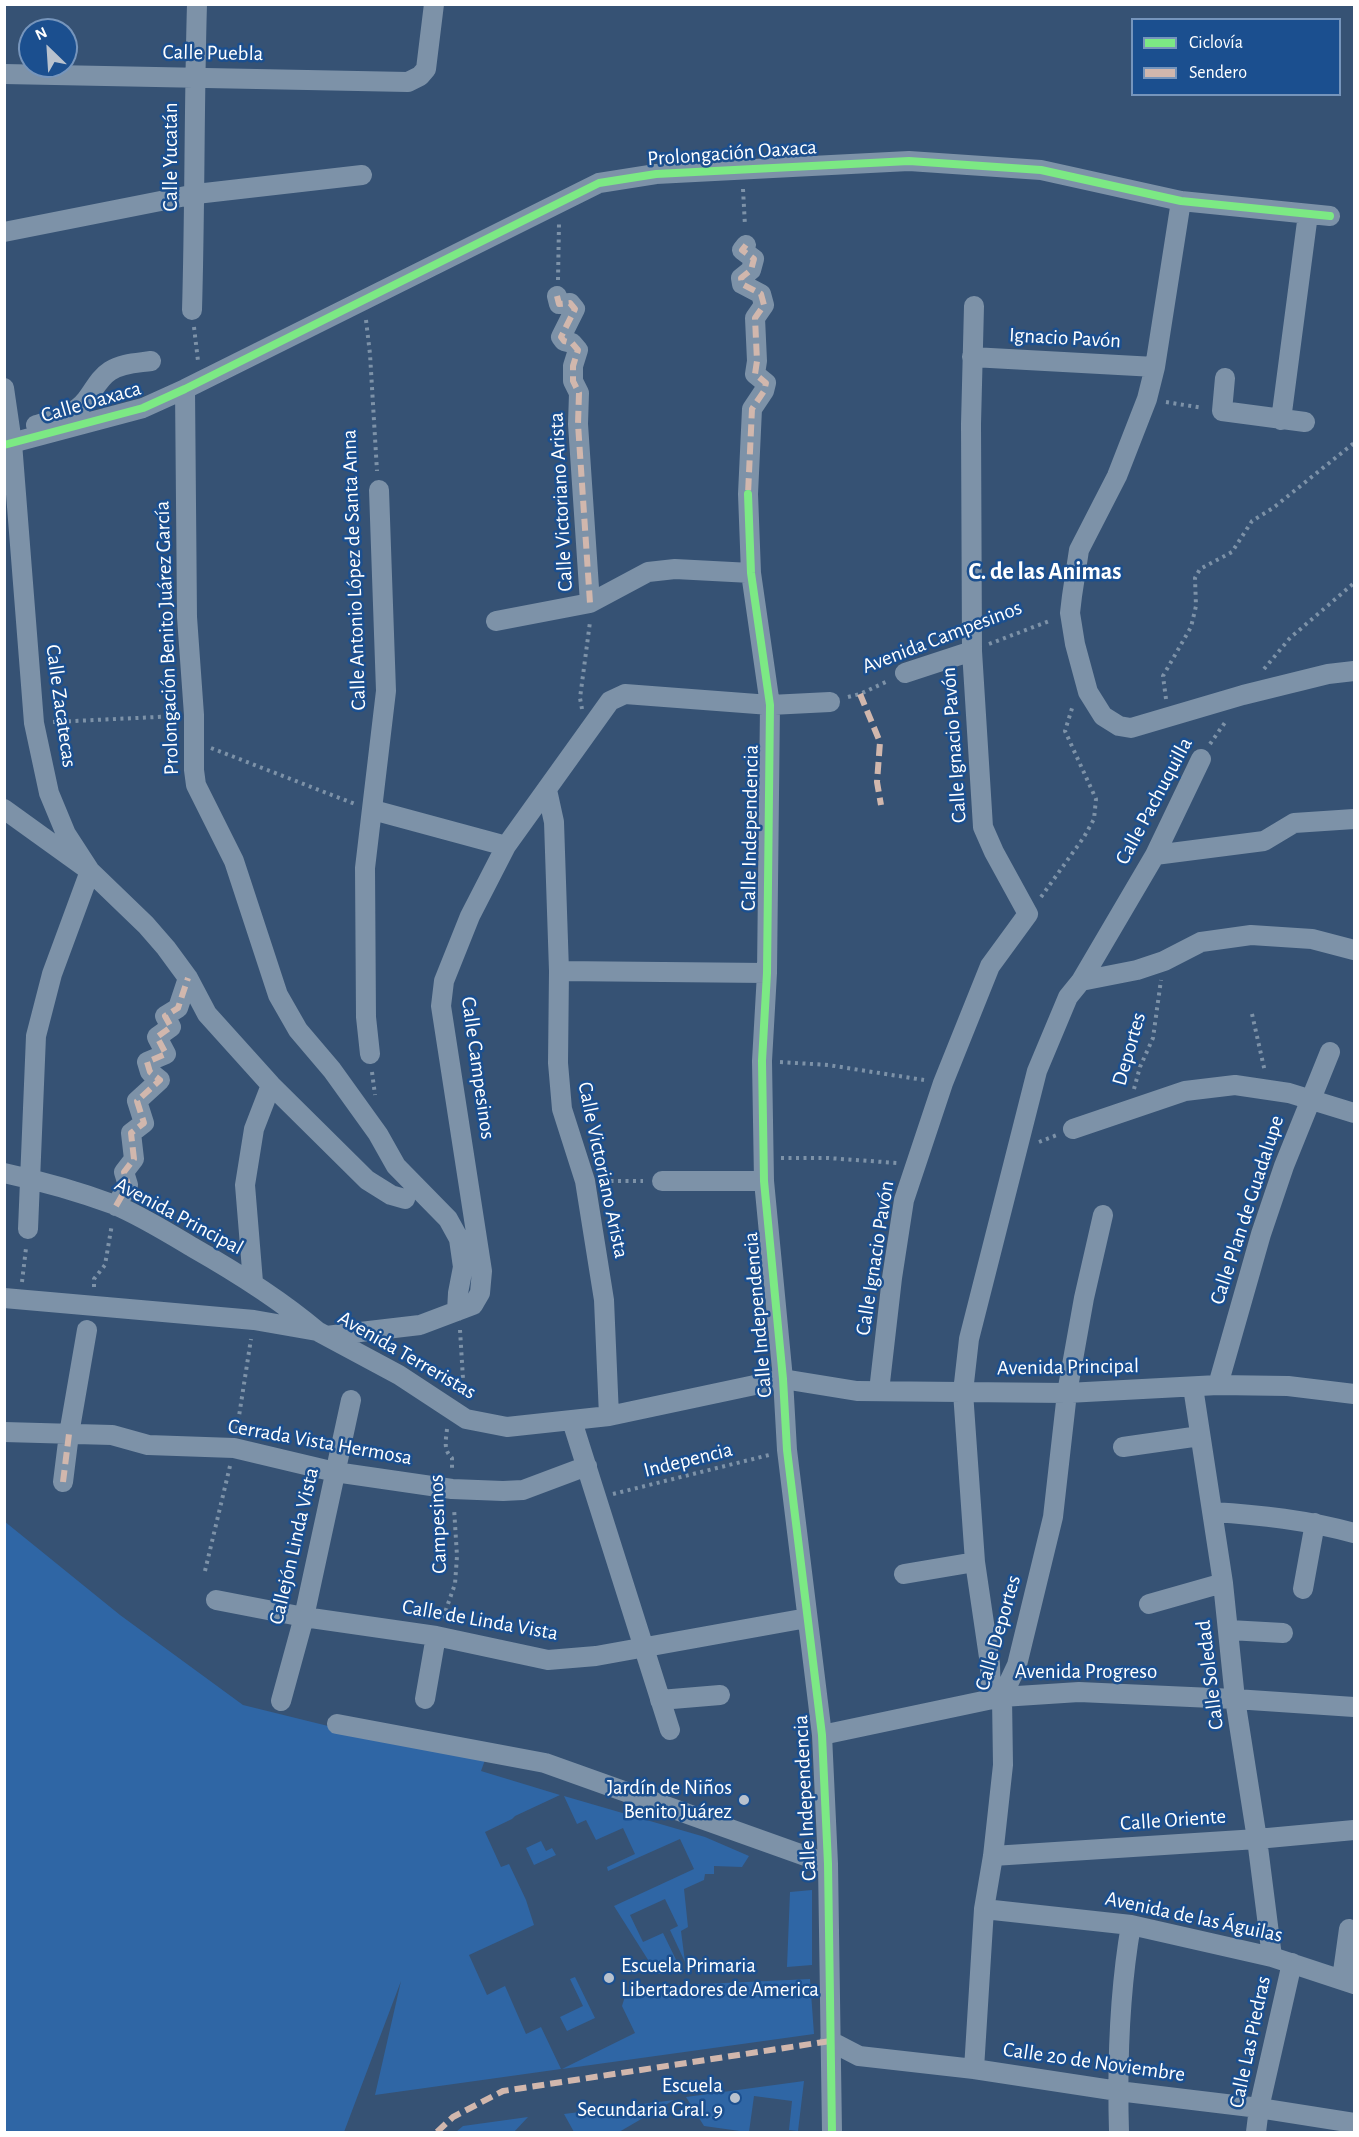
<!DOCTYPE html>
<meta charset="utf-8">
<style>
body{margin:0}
#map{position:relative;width:1359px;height:2137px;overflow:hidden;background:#365274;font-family:"Alegreya Sans",sans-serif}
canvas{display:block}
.frame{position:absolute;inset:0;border:6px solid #fff;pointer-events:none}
.legend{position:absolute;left:1131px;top:18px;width:210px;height:78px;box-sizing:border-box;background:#1b4f8f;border:2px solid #7695bc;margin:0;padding:8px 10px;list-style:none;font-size:18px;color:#fff}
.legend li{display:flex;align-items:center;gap:12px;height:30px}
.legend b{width:30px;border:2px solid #7695bc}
.north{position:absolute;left:18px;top:18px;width:60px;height:60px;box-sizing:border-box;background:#1b4f8f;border:2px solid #7695bc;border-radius:50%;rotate:335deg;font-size:16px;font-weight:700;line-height:24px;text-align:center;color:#fff}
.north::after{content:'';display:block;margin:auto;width:21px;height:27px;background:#b9c2ce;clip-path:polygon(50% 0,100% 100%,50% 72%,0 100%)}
</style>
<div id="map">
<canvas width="1359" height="2137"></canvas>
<div class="frame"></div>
<ul class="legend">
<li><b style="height:8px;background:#7ce984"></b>Ciclovía</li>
<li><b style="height:8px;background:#d1b7ad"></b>Sendero</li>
</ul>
<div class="north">N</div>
</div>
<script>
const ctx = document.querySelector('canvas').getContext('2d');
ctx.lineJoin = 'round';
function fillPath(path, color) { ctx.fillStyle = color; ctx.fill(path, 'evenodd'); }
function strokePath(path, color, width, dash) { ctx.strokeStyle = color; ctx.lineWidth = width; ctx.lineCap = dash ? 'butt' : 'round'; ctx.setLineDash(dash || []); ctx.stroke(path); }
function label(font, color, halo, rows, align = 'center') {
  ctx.font = font + ' "Alegreya Sans",sans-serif'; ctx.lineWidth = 5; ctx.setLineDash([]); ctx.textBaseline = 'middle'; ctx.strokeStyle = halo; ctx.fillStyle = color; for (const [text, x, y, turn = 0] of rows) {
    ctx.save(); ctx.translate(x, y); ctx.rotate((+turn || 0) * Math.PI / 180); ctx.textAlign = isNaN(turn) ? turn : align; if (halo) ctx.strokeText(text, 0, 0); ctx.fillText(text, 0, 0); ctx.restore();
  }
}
fillPath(new Path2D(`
 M4 1521 120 1615 243 1705 393 1742 485 1760 481 1771 560 1795 515 1816 512 1819 485 1832 501 1867 509 1864 526 1900 534 1925 469 1955 487 1995 505 1986 526 2034 541 2027 561 2069 375 2095 401 1981 344 2132H5Z
 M564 1796 705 1837 749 1856 742 1867 714 1866V1874H705L704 1880 684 1889 688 1927 681 1931 685 1962 670 1930 678 1926 665 1899 630 1915 643 1942 663 1933 682 1972 657 1974 614 1906 694 1869 680 1839 608 1871 607 1867 635 1854 623 1828 596 1840 586 1820 577 1824Z
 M541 1841 546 1851 552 1848 556 1855 534 1865 526 1848Z
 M812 1890V1965L787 1967 790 1892Z
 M575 1977 595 2018 567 2031 560 2017 583 2006 570 1979Z
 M810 1979 814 2034 562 2069 635 2033 622 2006 626 1993 639 1987Z
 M804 2081 798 2131 789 2130 792 2101 754 2096 749 2132H747L704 2126 686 2097Z
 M674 2100 619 2132H574L564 2114Z
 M528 2117 514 2132H456L463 2126Z`), '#2f66a5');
strokePath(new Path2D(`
 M743 189 745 226
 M558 280 559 224
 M366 320 370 354 377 471
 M194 327 198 361
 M1166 402 1203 408
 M989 644 1052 620
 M1264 669 1290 638 1354 583
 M848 697 860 694 888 681
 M1166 699 1163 676 1191 627 1196 606 1195 578 1200 569 1232 552 1252 521 1273 508 1354 443
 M582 709 580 698 590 622
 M53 722 178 716
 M1210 744 1226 721
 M211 748 355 804
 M1041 897 1084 837 1094 819 1096 799 1065 731 1073 705
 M1252 1014 1265 1072
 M780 1062 828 1065 924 1080
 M372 1072 375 1095
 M1134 1089 1140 1067 1153 1038 1161 980
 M1039 1142 1057 1135
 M781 1158H828L897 1163
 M603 1181H643
 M22 1282 26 1248
 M94 1287V1279L105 1265 112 1224
 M460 1330 464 1395
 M237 1429 251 1339
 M447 1429C446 1440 443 1450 452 1458V1470
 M613 1494 769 1455
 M205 1571 230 1466
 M443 1618 455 1584 457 1556 454 1508`), '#7d92a8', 4, [3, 4.5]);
strokePath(new Path2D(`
 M4 74 408 82 420 76 426 69 434 4
 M1181 201 1155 367 1147 399 1117 476 1079 550 1072 596 1070 613 1075 644 1088 692 1103 716 1119 726 1131 728 1243 695 1328 674 1354 671
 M4 232 196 194 362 175
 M746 245 742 250 754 259 751 270 741 278 742 284 761 294 764 305 755 318 757 361 755 374 766 383 764 391 752 409 748 494 751 573 770 705 767 973 762 1061 764 1181 783 1379 787 1450 822 1735 828 1864 832 2132
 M557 296 559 304 570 303 575 309 561 337 564 341 572 343 578 350 573 366V381L579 393 578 424 590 603
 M192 310C195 208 194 106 197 4
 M972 357 1155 367
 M1225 378 1222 411 1305 422
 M4 388 12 443 34 723 49 793 66 834 90 871 52 974 36 1036 28 1229
 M185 389 187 617 194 715V770L196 785 234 861 278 995 298 1030 332 1070 378 1134 396 1166 448 1219 459 1239 463 1267 458 1293 457 1311
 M1281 420 1308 214
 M36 425C53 420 75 415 86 400 94 390 99 378 110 371 122 363 138 363 151 361
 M4 445 143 408 185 389 599 183 656 174 909 161 1041 170 1181 201 1330 216
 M496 621 590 603 648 572 675 569 751 573
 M905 673 972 651
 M547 790 554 822 559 971 558 1063 562 1109 585 1181 604 1300 609 1416
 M4 809 90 871 146 925 166 948 188 978 207 1014 271 1085 367 1180 391 1195 405 1199
 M373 810 506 846
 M1155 855 1264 841 1294 823 1354 819
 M559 971 767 973
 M1081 981 1137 970 1164 961 1201 942 1251 935 1312 939 1354 950
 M370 1054 366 1017 365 868 386 691 379 490
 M1073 1129 1185 1091 1235 1085 1289 1093 1354 1113
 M4 1173C41 1181 80 1192 115 1205 141 1216 167 1232 192 1247 236 1272 278 1298 317 1331
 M662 1181H764
 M116 1206 128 1185 124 1172 134 1159 131 1133 144 1123 137 1101 160 1080 150 1072 147 1062 166 1054 157 1037 171 1027 165 1016 178 1008 188 978
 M253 1282 245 1185 254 1129 271 1085
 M4 1298 254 1320 317 1331 399 1375 466 1419 507 1427 609 1416 783 1379 857 1391 1067 1393 1218 1385 1288 1386 1354 1394
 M326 1336 420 1325 473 1305 480 1293 482 1271 441 1006 444 981 470 916 506 846 610 701 625 694 770 705 830 702
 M1218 1385 1261 1234 1284 1166 1330 1052
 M1193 1387 1223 1583 1235 1699 1257 1839 1272 1957
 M879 1391 892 1278 904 1200 943 1083 990 966 1028 914 994 852 983 827 972 651 971 424 974 306
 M572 1421 670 1730
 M4 1432 112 1435 148 1445 234 1448 335 1472 452 1489 503 1491 523 1490 587 1466
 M1123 1447 1200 1436
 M63 1482 69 1434 87 1330
 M1212 1512C1262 1515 1306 1520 1354 1533
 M904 1574 975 1562
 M1303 1589 1315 1523
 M216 1600 304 1617 436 1636 548 1660 596 1656 807 1618
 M1149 1604 1223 1583
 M1229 1630 1283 1633
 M425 1699 436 1636
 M991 1699 990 1664 975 1562 963 1392 969 1339 1037 1071 1068 997 1081 981 1155 855 1201 759
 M660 1700 720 1695
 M281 1701 304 1617 351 1400
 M337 1724 545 1763 828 1864
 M822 1735 1002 1697 1079 1692 1235 1699 1354 1707
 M993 1856 1257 1839 1354 1830
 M984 1909 1131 1925 1272 1957 1354 1984
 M1342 1979 1349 1929
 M830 2041 859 2056 974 2069 1118 2091 1259 2108 1354 2123
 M974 2069 984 1909 993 1856 1003 1765 1002 1697 1017 1665 1053 1517 1067 1393 1084 1298 1103 1215
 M1119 2132C1117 2063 1119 1994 1131 1925
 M1256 2132 1259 2108 1292 1963`), '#7d92a8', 20);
strokePath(new Path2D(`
 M746 245 742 250 754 259 751 270 741 278 742 284 761 294 764 305 755 318 757 361 755 374 766 383 764 391 752 409 748 494
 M557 296 559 304 570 303 575 309 561 337 564 341 572 343 578 350 573 366V381L579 393 578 424 590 603
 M860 694 880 742 877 782 881 805
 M116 1206 128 1185 124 1172 134 1159 131 1133 144 1123 137 1101 160 1080 150 1072 147 1062 166 1054 157 1037 171 1027 165 1016 178 1008 188 978
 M63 1482 69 1434
 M437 2132 453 2117 503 2091 830 2041`), '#d1b7ad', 6, [12, 6]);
strokePath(new Path2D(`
 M4 445 143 408 185 389 599 183 656 174 909 161 1041 170 1181 201 1330 216
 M748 494 751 573 770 705 767 973 762 1061 764 1181 783 1379 787 1450 822 1735 828 1864 832 2132`), '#7ce984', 8);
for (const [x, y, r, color] of [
 [744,1800,6,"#b9c2ce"],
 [609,1978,6,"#b9c2ce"],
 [735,2098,6,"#b9c2ce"]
]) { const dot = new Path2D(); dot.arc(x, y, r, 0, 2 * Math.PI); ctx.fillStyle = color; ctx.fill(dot); strokePath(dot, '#1b4f8f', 2); }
label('21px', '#fff', '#1b4f8f', [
 ["Calle Puebla",213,53,1],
 ["Prolongación Oaxaca",732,153,-4],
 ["Calle Yucatán",171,157,-90],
 ["Ignacio Pavón",1065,338,3],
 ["Calle Oaxaca",91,402,-16],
 ["Calle Victoriano Arista",561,502,-93],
 ["Calle Antonio López de Santa Anna",354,570,-92],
 ["Avenida Campesinos",942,637,-21],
 ["Prolongación Benito Juárez García",167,638,-92],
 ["Calle Zacatecas",61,706,82],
 ["Calle Ignacio Pavón",954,745,-94],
 ["Calle Pachuquilla",1154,801,-62],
 ["Calle Independencia",750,828,-89],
 ["Deportes",1129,1049,-74],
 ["Calle Campesinos",478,1068,82],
 ["Calle Victoriano Arista",603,1170,78],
 ["Calle Plan de Guadalupe",1247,1210,-72],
 ["Avenida Principal",179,1216,28],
 ["Calle Ignacio Pavón",875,1258,-81],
 ["Calle Independencia",758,1315,-95],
 ["Avenida Terreristas",407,1355,30],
 ["Avenida Principal",1068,1367,-1],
 ["Cerrada Vista Hermosa",320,1442,10],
 ["Indepencia",688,1460,-14],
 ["Campesinos",438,1524,-92],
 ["Callejón Linda Vista",294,1546,-77],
 ["Calle de Linda Vista",480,1620,10],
 ["Calle Deportes",998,1633,-74],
 ["Avenida Progreso",1086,1672],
 ["Calle Soledad",1210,1675,-97],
 ["Calle Independencia",805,1798,-93],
 ["Calle Oriente",1173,1820,-4],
 ["Avenida de las Águilas",1194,1917,12],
 ["Calle Las Piedras",1250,2042,-78],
 ["Calle 20 de Noviembre",1094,2062,8]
]);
label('21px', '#fff', '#1b4f8f', [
 ["Jardín de Niños",732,1788],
 ["Benito Juárez",732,1812],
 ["Escuela Primaria",621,1966,"left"],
 ["Libertadores de America",621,1990,"left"],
 ["Escuela",723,2086],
 ["Secundaria Gral. 9",723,2110]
], 'right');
label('bold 24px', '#fff', '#1b4f8f', [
 ["C. de las Animas",1045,572]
]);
</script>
